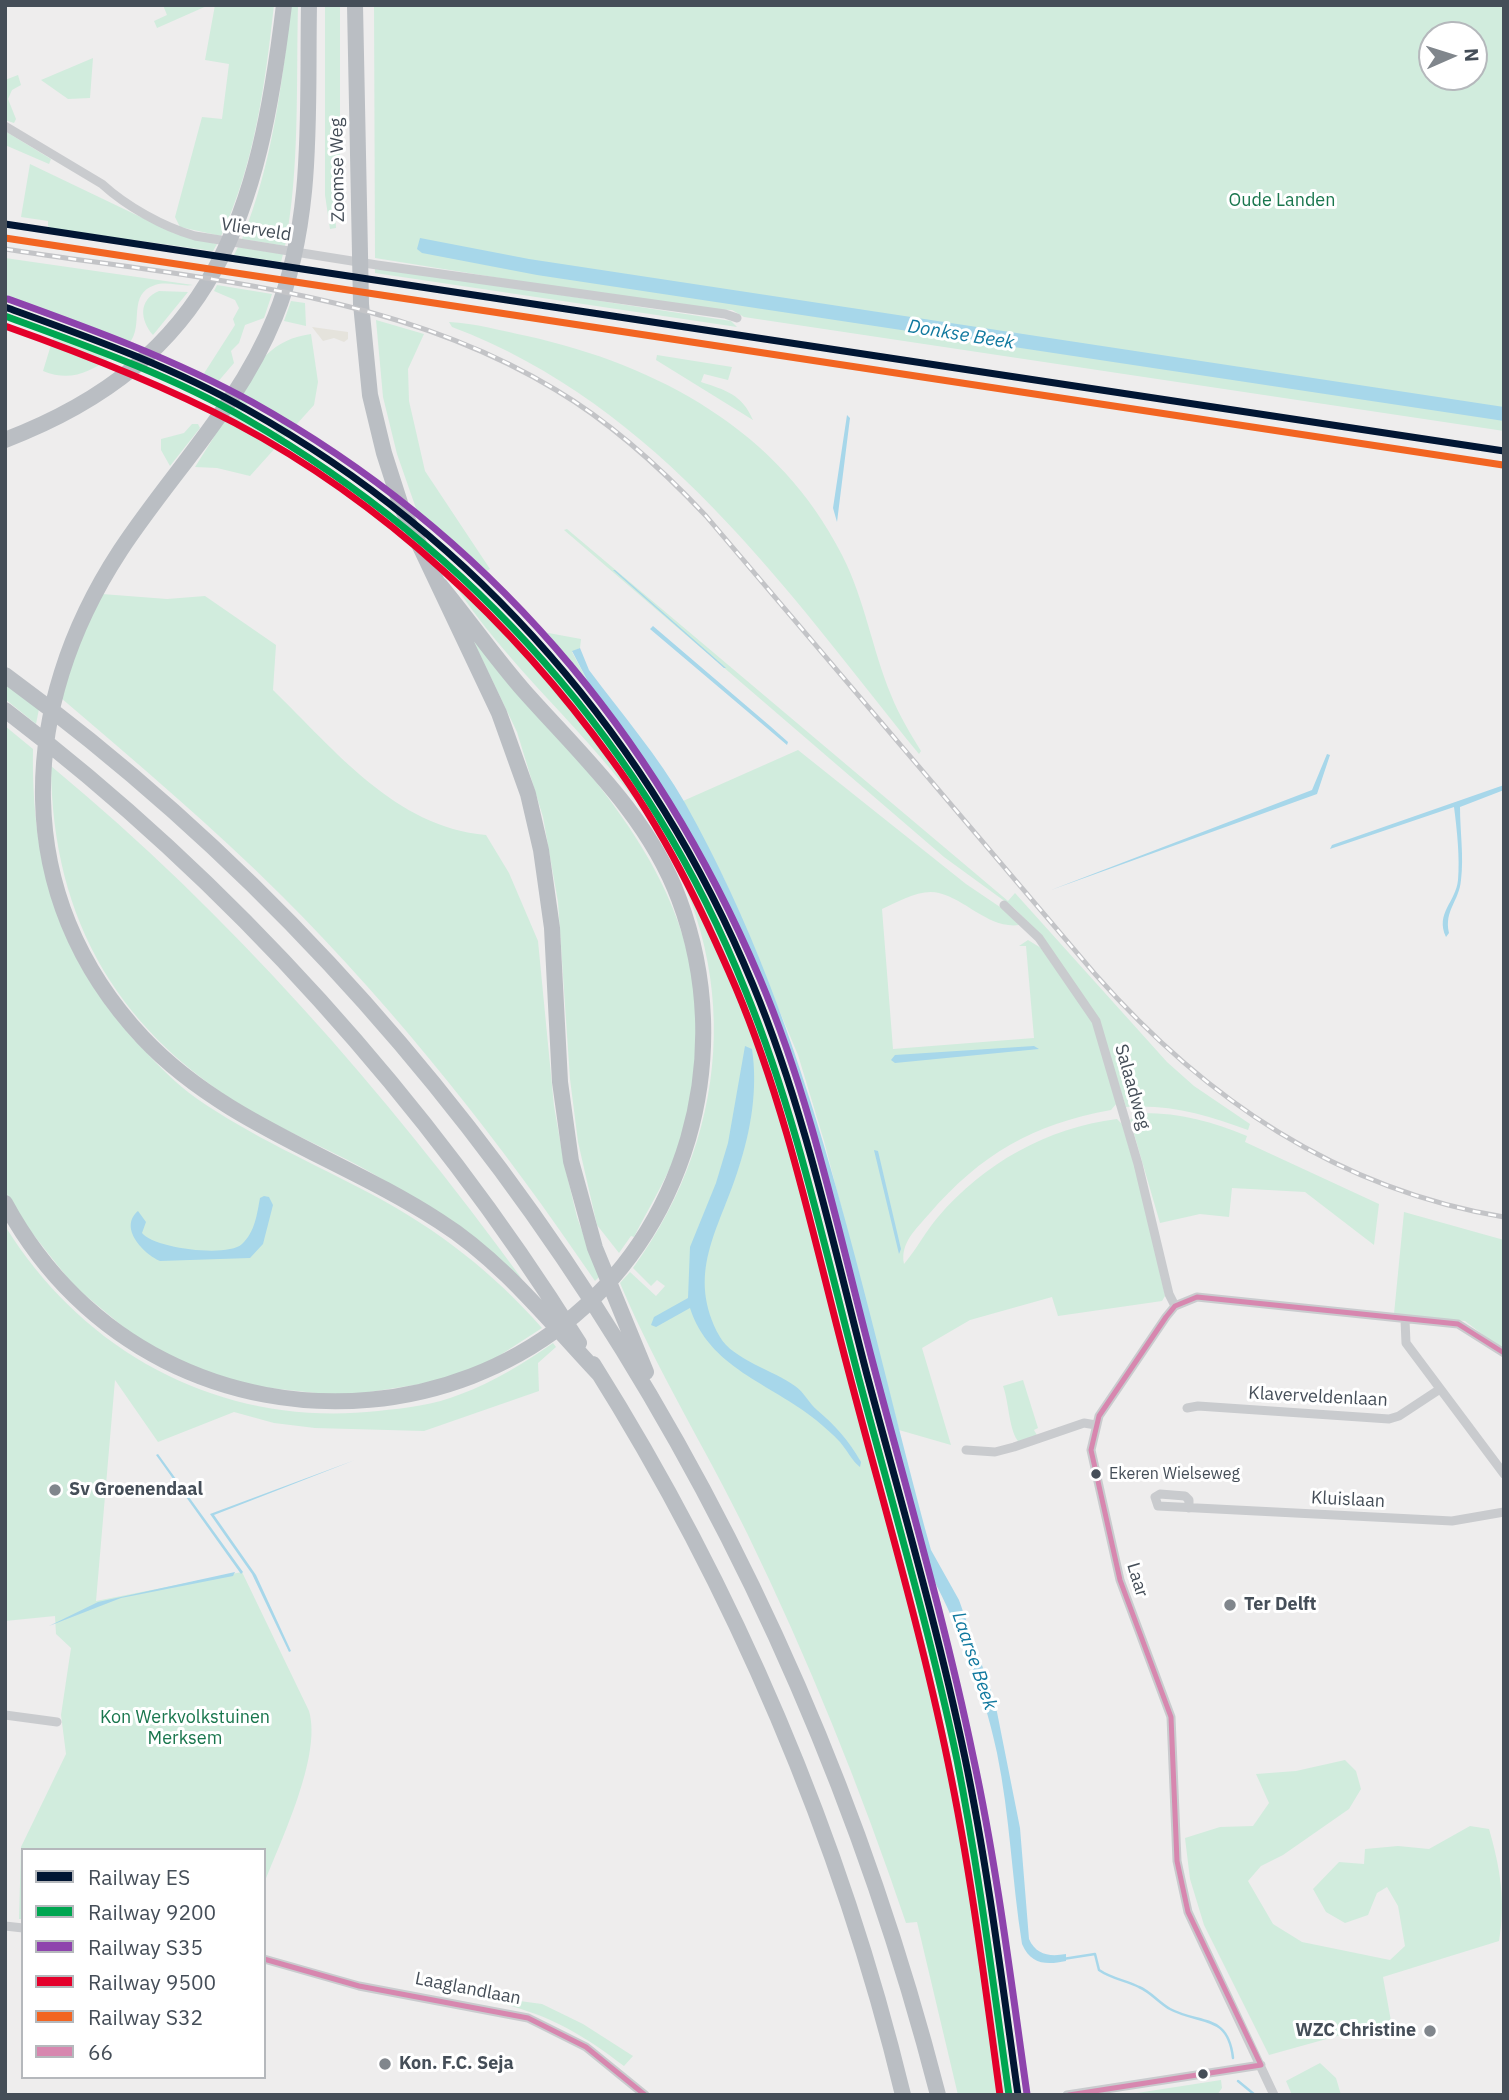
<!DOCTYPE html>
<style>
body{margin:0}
#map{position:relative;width:1509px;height:2100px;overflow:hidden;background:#eeeded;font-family:"IBM Plex Sans",sans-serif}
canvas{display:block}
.frame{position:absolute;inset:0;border:7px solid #454e58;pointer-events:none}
.legend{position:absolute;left:21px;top:1848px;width:245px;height:231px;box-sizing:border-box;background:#fff;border:2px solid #b5b8bc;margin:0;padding:9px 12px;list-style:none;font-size:21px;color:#454e58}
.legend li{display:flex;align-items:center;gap:14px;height:35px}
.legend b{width:35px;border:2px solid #b5b8bc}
.north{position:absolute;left:1418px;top:21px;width:70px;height:70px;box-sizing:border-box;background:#fff;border:2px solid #b5b8bc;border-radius:50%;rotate:87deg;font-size:19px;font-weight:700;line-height:28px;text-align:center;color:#454e58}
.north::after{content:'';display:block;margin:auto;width:24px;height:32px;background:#80868c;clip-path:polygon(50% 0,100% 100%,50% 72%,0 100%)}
</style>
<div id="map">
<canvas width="1509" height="2100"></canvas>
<div class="frame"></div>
<ul class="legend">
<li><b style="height:9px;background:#011633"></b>Railway ES</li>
<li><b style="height:9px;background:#00a651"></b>Railway 9200</li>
<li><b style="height:9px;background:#8e44ad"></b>Railway S35</li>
<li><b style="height:9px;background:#e4002b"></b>Railway 9500</li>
<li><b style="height:9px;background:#f26522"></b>Railway S32</li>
<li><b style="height:9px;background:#d787af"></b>66</li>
</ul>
<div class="north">N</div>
</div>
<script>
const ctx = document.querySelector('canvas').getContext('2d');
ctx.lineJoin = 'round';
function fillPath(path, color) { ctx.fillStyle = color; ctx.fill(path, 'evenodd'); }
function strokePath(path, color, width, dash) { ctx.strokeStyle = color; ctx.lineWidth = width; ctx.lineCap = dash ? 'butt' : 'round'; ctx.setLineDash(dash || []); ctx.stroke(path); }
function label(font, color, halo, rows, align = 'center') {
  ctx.font = font + ' "IBM Plex Sans",sans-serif'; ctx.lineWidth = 6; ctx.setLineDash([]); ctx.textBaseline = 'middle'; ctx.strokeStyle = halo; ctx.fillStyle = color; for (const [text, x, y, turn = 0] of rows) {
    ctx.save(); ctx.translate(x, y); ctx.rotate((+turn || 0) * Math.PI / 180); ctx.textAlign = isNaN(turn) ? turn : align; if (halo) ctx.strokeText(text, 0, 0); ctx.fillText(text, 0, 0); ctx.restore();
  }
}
fillPath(new Path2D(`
 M163 5H209L157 28 154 21 167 15Z
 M215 5H274C265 84 255 163 221 236L180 227 175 217 202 117 222 119 229 64 205 60Z
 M291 5H298C296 85 300 168 285 246L242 239C272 165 282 85 291 5Z
 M325 5H340V191L335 208 336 228 330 229 325 195Z
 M374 5H1504V431L744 317 732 310 686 308 375 258ZM1432 35H1474V77H1432Z
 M93 58 90 98 68 99 41 80Z
 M18 75 21 85 12 90 8 99 16 119 14 123 5 120V80Z
 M5 131 51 159 49 164 5 145Z
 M30 164 174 233 217 244 213 251 48 228V221L21 217Z
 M238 247 283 254 281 262 234 255Z
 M5 258 193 285C182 287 167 281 155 285 127 294 144 325 130 342L5 300Z
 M375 269 398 270 731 321 737 327 375 273Z
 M217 285 272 294 264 318 245 325 239 343 231 351 234 363 216 384 203 375 235 325 233 319 239 308 235 300 214 291Z
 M159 291 188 292 153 335C140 320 138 300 159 291Z
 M291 301 305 303 306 326 284 321Z
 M376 320 424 334 408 369 409 401 425 471 490 569 485 572 419 517 397 454 383 397Z
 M449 322C475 323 502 331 527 336 658 365 780 431 842 555 865 600 872 649 891 695 899 715 910 733 921 751L919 754C785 588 659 405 452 327Z
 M311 334 318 382 314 405 250 476 217 468 195 467 265 356C280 342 292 337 311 334ZM249 401 282 421 274 435 240 416Z
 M54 335 112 357C88 373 70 382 43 371Z
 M657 355 732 367 728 380 704 374 701 382C725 390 742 394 753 420L656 360Z
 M192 424H198L200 428 170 466 161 450V439L184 433Z
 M567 529 1008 901 1015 893 1167 1062 1194 1086 1250 1124 1248 1130C1207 1115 1171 1104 1126 1107L1098 1019 1040 934 1014 908 944 857 564 530Z
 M441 562C574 673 676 830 741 989 793 1116 821 1259 857 1391 890 1515 927 1639 952 1764 975 1874 989 1984 1005 2095H958L917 1922 906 1923C861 1790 808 1658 747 1533 706 1449 656 1369 620 1283L630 1272 656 1296 665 1286 657 1280 651 1286 633 1268C736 1127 744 948 638 804 576 719 493 654 441 562Z
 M102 594 167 599 205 596 276 645 273 690C335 750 395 827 486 835L509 873 538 941 554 1106 564 1163 577 1217 599 1277 595 1281C502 1144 399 1013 282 896 212 826 137 763 61 698L70 664Z
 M543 632 581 639 580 648 572 652 596 697Z
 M472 638C605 792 748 917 680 1142 670 1174 649 1207 634 1237L631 1236 619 1253 597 1225 578 1142 570 1079 558 902 543 817 517 732Z
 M5 683 39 709 36 724 5 699Z
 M5 726 33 749C31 867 60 962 142 1048 159 1066 176 1084 196 1098 252 1137 313 1163 373 1195 437 1229 494 1273 542 1328L488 1363 434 1382 344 1396 232 1384 144 1344 74 1286 13 1209 5 1189Z
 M798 750 966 884 1003 909 1019 925C989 929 967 900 939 893 921 888 898 902 882 909L893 1049 1034 1038 1026 946H1019L1028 940 1041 948 1095 1026 1117 1103 1111 1110C1033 1124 981 1154 929 1214 916 1229 900 1243 904 1264 916 1250 926 1231 938 1217 984 1163 1047 1128 1117 1119L1122 1124 1140 1184 1165 1296 1162 1301 1058 1316 1052 1297 970 1320 922 1348 951 1445 899 1430 824 1141 798 1055 724 879 683 801Z
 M51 766C232 916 384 1090 522 1279 472 1242 424 1202 370 1172 333 1151 293 1135 256 1114 121 1036 52 923 51 766Z
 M1138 1113C1176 1112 1212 1121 1247 1136L1245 1142 1379 1204 1374 1245 1305 1192 1232 1188 1229 1217 1200 1214 1160 1223 1130 1120Z
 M1404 1212 1504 1240V1351L1465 1321 1394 1314Z
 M5 1226C86 1356 224 1428 378 1411 406 1408 434 1405 461 1394 494 1382 524 1363 553 1343L556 1347 538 1363 539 1391 424 1431 315 1428 274 1423 234 1412 158 1442 115 1380 96 1601 242 1572 309 1711C322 1756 281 1840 264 1884V1850H23V1919H19L21 1847 66 1754 61 1715 71 1648 56 1634 55 1616 5 1621Z
 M1023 1380 1038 1428 1034 1430 1038 1437 1019 1442C1009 1432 1009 1402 1003 1386Z
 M1345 1760 1356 1771 1361 1789 1349 1809 1283 1855 1261 1866 1248 1881 1273 1924 1302 1942 1390 1960 1405 1946 1398 1906 1387 1887 1377 1893 1368 1915 1345 1923 1326 1912 1313 1889 1339 1862 1364 1864 1365 1849 1398 1846 1429 1849 1470 1826 1489 1829C1500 1867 1506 1901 1499 1941L1383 1977 1391 2021 1269 2055 1204 1925 1190 1879 1185 1838 1220 1827 1253 1826 1269 1803 1256 1774 1296 1771Z
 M415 1987 542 2004 583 2024 633 2056 624 2066C548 2007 507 2003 415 1987Z
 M1320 2063 1336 2078 1341 2095H1292L1286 2081Z
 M1221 2080 1222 2088 1217 2095H1124Z`), '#d1ecdd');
fillPath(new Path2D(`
 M312 327 348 332V339L344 342 334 338 323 341Z`), '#e5e3dc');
fillPath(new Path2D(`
 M420 238 529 259 1504 407V421L537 275 422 253 417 249Z
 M847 415 850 418 837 522 833 508Z
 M613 570H615L726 668H724Z
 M653 626 770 726 788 742 787 745 650 629Z
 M580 648 589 670C622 714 658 756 685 803 815 1034 862 1298 931 1550L959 1600 995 1702 1020 1828 1029 1939C1036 1955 1050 1957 1066 1954V1961C1047 1965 1031 1965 1022 1944 1012 1881 1010 1816 997 1753 983 1686 957 1623 925 1563L799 1092 761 982 743 938 691 835 627 735 596 697 572 651Z
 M1327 754 1330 755 1317 794 1051 890 1312 790Z
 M1504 785V790L1460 807C1460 831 1464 857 1461 880 1459 902 1444 910 1449 933L1446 937C1435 913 1456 902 1458 880 1460 858 1457 830 1454 807L1330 849 1332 845Z
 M745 1046 752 1049C758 1089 751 1131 738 1170 719 1230 685 1274 720 1337 732 1359 775 1371 795 1386 804 1392 809 1403 817 1410 836 1426 848 1440 861 1462L860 1467C852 1461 847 1450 840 1442 833 1434 824 1427 816 1420 770 1383 709 1368 690 1308L656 1327 651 1325 654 1317 688 1298 690 1247 716 1183 728 1143Z
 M1034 1046 1039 1049 895 1063 891 1060 895 1055Z
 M874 1150 878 1151 901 1249 899 1254Z
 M264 1196 269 1197 273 1205 263 1244 250 1258 160 1261C144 1254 118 1228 138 1211L146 1222 142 1233C153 1248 227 1258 242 1244 255 1232 257 1214 260 1198Z
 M158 1454 243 1572 241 1574 156 1455Z
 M355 1460 214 1515 256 1575 291 1651 289 1652 252 1574 210 1514Z
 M235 1572 233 1576 121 1598 49 1626 98 1602Z`), '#a7d7ea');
strokePath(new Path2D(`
 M1063 1959 1095 1954 1099 1970C1112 1979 1125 1980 1139 1987 1151 1992 1159 2003 1170 2009 1200 2025 1228 2013 1233 2058
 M1238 2081 1255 2095`), '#a7d7ea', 2.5);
strokePath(new Path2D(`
 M5 126 102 184C126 206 163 227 195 236L377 265 725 314 737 318
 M1004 905 1039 938 1096 1021 1138 1164 1169 1294 1175 1306
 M1405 1320 1406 1343 1504 1474
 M1187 1408 1198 1406 1389 1419 1399 1416 1440 1389
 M966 1450 995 1452 1014 1447 1084 1423 1096 1425
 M1189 1508V1500L1185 1496 1160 1494 1155 1497 1158 1506 1452 1521 1504 1512
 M5 1715 57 1722
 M5 1926 23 1928
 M264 1959 359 1986 528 2018 586 2047 645 2095
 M1067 2095 1261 2065
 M1274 2095 1188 1912 1177 1861 1171 1717 1120 1580 1091 1450 1099 1416 1166 1317 1175 1306 1197 1297 1458 1324 1504 1353`), '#c9cbce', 9);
strokePath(new Path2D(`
 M309 5C307 109 315 219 275 317 239 406 172 472 120 551 18 707 9 895 143 1038 224 1124 342 1158 439 1221 501 1260 549 1321 599 1374
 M355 5 361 304 370 395 384 453 401 506 499 713 528 794 541 850 552 928 560 1082 571 1161 595 1248 646 1372
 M5 440C217 359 259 212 284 5
 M5 675C475 1019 794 1535 938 2095
 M5 710C231 882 428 1102 579 1343
 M5 1203C162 1494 593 1458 688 1139 711 1060 708 976 679 899 648 816 583 757 525 692 495 658 469 620 440 585
 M593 1364C734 1588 841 1838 903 2095`), '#babec3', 16);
const rail = new Path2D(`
 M5 249C191 278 392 290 556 390 613 424 661 468 706 516L1095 974C1205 1099 1337 1189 1504 1217`);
strokePath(rail, '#c3c4c7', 5);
strokePath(rail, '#fff', 2.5, [8]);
strokePath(new Path2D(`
 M264 1959 359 1986 528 2018 586 2047 645 2095
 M1261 2065 1188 1912 1177 1861 1171 1717 1120 1580 1091 1450 1099 1416 1166 1317 1175 1306 1197 1297 1458 1324 1504 1353
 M1069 2095 1261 2065`), '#d787af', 5);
strokePath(new Path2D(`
 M5 224 1504 451
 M5 307C88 337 171 366 248 410 479 540 652 741 753 985 805 1110 833 1244 867 1375 901 1502 938 1629 965 1758 988 1869 1002 1982 1018 2095`), '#011633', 7);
strokePath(new Path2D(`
 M5 316C87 346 170 375 246 419 474 551 648 746 746 992 797 1117 825 1250 859 1379 893 1506 930 1632 957 1760 979 1871 993 1983 1009 2095`), '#00a651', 7);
strokePath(new Path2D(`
 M8 299C91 329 174 359 252 402 488 534 655 732 760 979 813 1104 840 1240 875 1371 909 1499 946 1626 973 1756 997 1867 1011 1981 1027 2094`), '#8e44ad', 7);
strokePath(new Path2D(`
 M5 326C84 354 161 384 235 423 384 502 514 624 612 760 663 829 702 909 736 988 788 1111 815 1245 849 1373 883 1503 921 1631 948 1762 971 1872 985 1984 1000 2095`), '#e4002b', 7);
strokePath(new Path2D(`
 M5 238 1503 465`), '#f26522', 7);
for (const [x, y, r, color] of [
 [1096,1474,6,"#454e58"],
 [55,1490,7,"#80868c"],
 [1230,1605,7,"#80868c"],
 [1430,2031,7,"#80868c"],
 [385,2064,7,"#80868c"],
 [1203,2074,6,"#454e58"]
]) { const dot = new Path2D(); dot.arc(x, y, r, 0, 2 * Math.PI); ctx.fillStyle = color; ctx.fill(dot); strokePath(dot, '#fff', 2.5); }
label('16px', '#454e58', '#fff', [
 ["Ekeren Wielseweg",1109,1474]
], 'left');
label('18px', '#454e58', '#fff', [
 ["Zoomse Weg",338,170,-91],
 ["Vlierveld",256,230,9],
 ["Salaadweg",1132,1087,74],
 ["Klaverveldenlaan",1318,1397,3],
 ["Kluislaan",1348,1500,3],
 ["Laar",1137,1580,73],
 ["Laaglandlaan",468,1989,11]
]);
label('18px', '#19764d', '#fff', [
 ["Oude Landen",1282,201],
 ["Kon Werkvolkstuinen",185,1718],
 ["Merksem",185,1739]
]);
label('bold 18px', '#454e58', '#fff', [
 ["Sv Groenendaal",69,1490],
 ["Ter Delft",1244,1605],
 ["WZC Christine",1416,2031,"right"],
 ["Kon. F.C. Seja",399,2064]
], 'left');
label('italic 19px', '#11799f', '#fff', [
 ["Donkse Beek",961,335,9],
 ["Laarse Beek",974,1661,71]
]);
</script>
